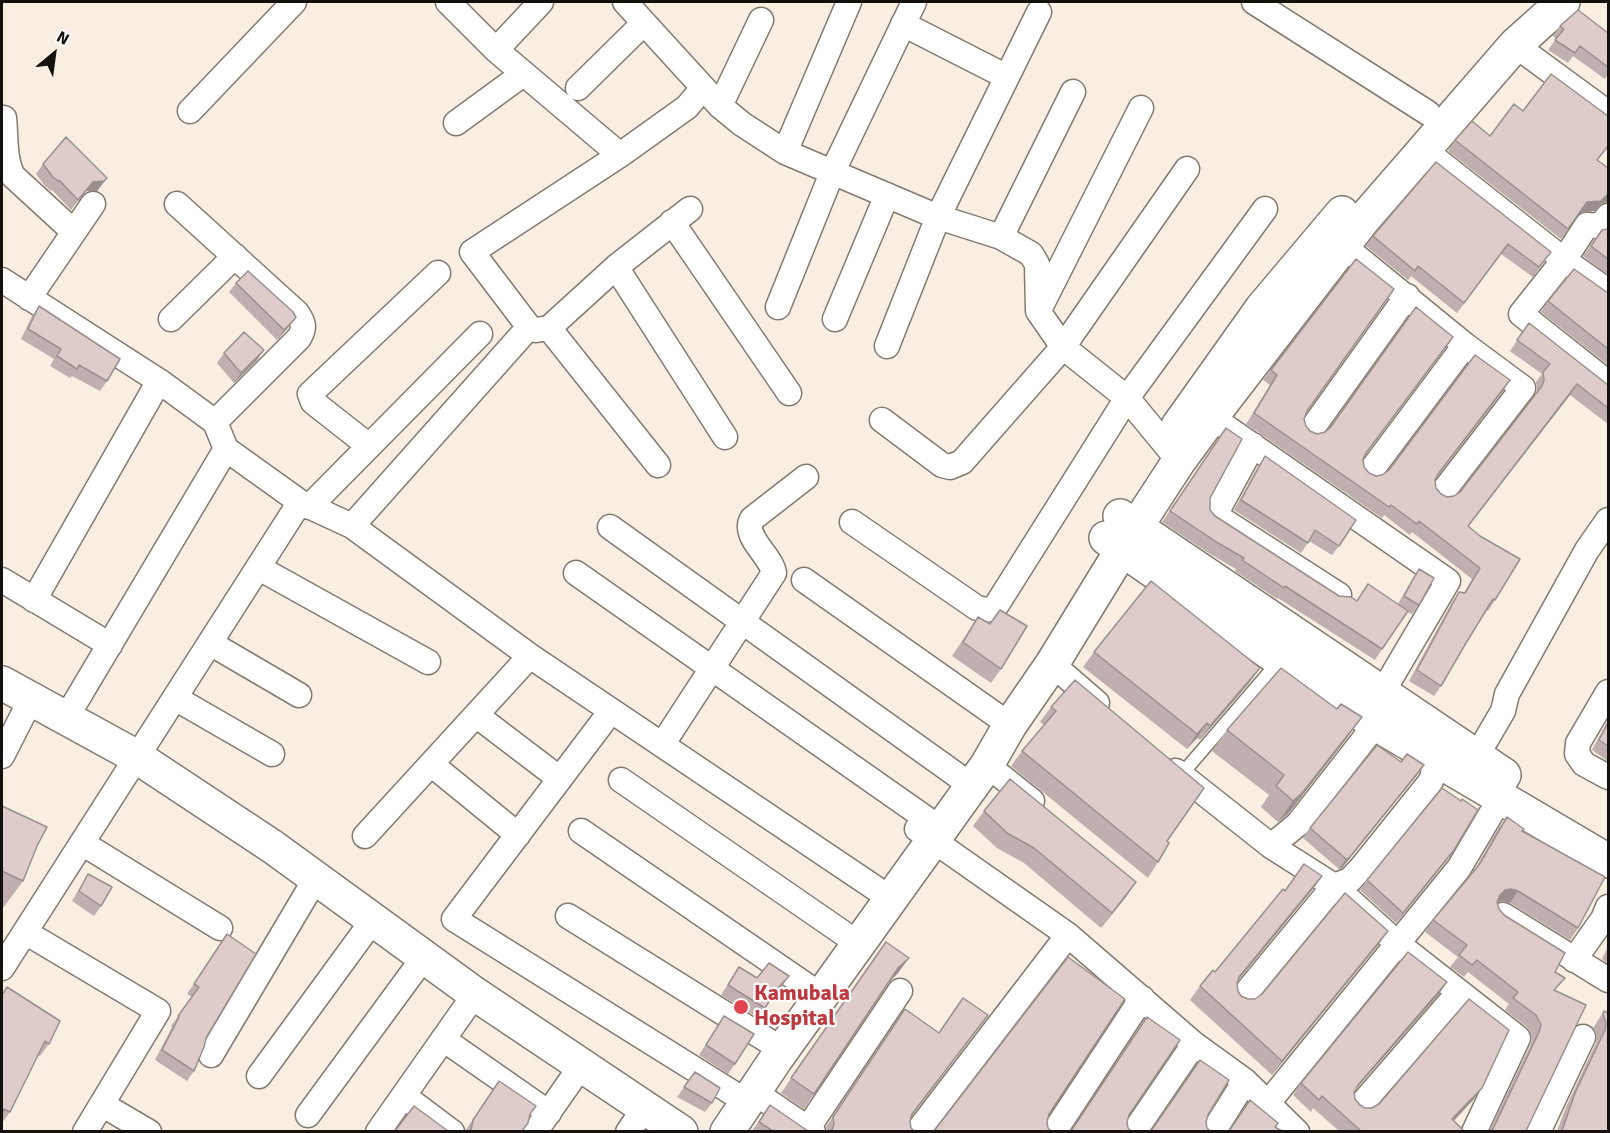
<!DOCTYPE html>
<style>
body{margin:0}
#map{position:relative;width:1610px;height:1133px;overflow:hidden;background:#f8eee1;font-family:Signika,sans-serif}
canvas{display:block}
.frame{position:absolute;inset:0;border:3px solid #14100c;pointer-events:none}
.north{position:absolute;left:24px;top:24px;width:60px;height:60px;-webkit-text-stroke:4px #fefcfa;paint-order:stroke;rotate:29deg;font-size:16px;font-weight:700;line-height:24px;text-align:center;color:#14100c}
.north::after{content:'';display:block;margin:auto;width:21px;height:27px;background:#14100c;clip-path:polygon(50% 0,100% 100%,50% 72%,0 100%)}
</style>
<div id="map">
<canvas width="1610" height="1133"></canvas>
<div class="frame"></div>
<div class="north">N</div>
</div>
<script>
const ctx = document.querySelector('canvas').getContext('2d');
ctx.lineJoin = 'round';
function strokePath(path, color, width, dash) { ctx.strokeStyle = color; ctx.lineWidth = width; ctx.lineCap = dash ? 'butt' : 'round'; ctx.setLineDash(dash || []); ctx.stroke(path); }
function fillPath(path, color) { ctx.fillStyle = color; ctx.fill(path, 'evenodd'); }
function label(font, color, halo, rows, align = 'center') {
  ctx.font = font + ' Signika,sans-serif'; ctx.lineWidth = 4.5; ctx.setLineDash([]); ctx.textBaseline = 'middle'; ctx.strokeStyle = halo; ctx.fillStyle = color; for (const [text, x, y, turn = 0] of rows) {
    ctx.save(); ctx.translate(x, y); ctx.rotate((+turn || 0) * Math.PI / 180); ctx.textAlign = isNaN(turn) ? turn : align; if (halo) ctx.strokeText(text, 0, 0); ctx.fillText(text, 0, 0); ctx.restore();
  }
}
const lane = new Path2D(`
 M1181 775 1280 660`);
const street = new Path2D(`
 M448 2 496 50 620 155
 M625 2 720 106 742 124 785 152 938 217 1001 237 1031 254 1037 264 1038 311 1063 347 1127 398 1179 461
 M1254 2 1428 113
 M903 24 1007 77
 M1515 45 1608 113
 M496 50 541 2
 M578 88 644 23
 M720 106 761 20
 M190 111 294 2
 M4 118C6 137 4 159 13 176L74 232
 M456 123 523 74
 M1423 149 1564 260 1608 291
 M785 152 849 2
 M177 204 297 313C304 323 305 328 299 338L215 422
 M1608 216 1600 226 1587 225 1564 260 1521 314 1608 383
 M672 222 789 393
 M1330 235 1465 345 1523 388 1442 493
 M1001 237 1073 92
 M616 267 725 437
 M2 280 159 381 215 422 226 449 300 502 352 526 530 656 875 888
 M29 298 93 204
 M778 307 832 173 914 2
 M1039 310 1141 108
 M171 319 235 256
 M835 319 887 195
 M529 327 472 252 620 155 687 107 703 88
 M549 328 658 465
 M887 346 938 217 1039 12
 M1200 409 1448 581 1382 693
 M882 420 942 465 950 467 962 462 1063 347 1187 169
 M1311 430 1407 296
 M1253 445 1215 515 1339 595
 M369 446 313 402 310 394 438 273
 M1370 472 1465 345
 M309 507 480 334
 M852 522 977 608C985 610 988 611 996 606L1127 398 1265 209
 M352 526 529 327 536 330 549 328 616 267 690 209
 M610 527 972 786
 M259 568 428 662
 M576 573 941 829
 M2 580 110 645
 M804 580 1010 725
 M34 600 159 381
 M210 643 299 695
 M1052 664 1097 703
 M1608 692 1578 743 1577 754 1584 764 1608 777
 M175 698 272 754
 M611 711 454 919 747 1102
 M476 715 560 779
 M66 718 226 449
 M662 745 774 573C771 555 742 537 752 519L806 477
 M2 756 31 699
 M1476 757 1503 711 1507 694 1587 550 1608 520
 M431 764 518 835
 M987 765 1032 801
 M1176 771 1271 846 1334 886 1398 944 1518 1038 1474 1132
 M621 780 843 933
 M917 829 1068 935 1194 1044 1245 1081 1297 1132
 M581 831 807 986
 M365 836 530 656
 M82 843 220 928
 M1271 846 1298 824 1376 724
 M1503 915 1608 980
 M568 916 770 1042
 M25 932 158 1011 85 1132
 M1574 960 1603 919 1608 907
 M2 968 300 502
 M1241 999 1334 886 1350 880 1362 867 1431 781 1437 760
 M443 1039 549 1113
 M211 1055 316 878
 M259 1076 373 920
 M754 1092 813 1132
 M404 1096 452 1132
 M1268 1103 1459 868 1501 797
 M103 1105 149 1132
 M1360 1106 1459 992
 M308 1115 424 957
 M808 1128 900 991
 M378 1132 475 994
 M535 1132 581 1066
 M628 1132 644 1109
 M917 1132 1068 935
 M1054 1132 1142 998
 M1134 1132 1194 1044
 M1213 1132 1245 1081
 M1538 1132 1583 1037`);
const secondary = new Path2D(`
 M1178 426 1262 308 1342 213
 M1120 516 1504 775
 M1106 538 1280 660 1376 724 1608 861
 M2 683 137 757 273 847 475 994 681 1132
 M727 1132 776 1059 987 765 1010 725 1052 664 1136 527 1179 461 1212 416 1363 220 1515 45 1563 2`);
strokePath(lane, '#837a6f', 15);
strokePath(street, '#837a6f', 27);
strokePath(secondary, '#837a6f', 36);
strokePath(lane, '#fff', 12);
strokePath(street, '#fff', 24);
strokePath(secondary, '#fff', 33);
fillPath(new Path2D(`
 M1560 26 1608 33V74L1605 79 1573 56 1568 63 1548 50 1556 39 1553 36Z
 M1523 111 1598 161 1603 203 1594 211 1580 213 1561 239 1448 151 1455 140 1490 136Z
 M1436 162 1544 262 1533 277 1501 254 1457 313 1411 276 1408 280 1366 246 1373 236Z
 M43 164 107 178 97 191H86L71 210 52 190 51 191 45 186 36 174Z
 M1608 229V275L1583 256 1602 230Z
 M1356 259 1304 419 1306 426 1310 431 1365 455 1363 459 1364 467 1369 473 1376 476 1382 475 1503 391 1437 477 1435 480 1436 488 1441 494 1447 497 1454 496 1460 492 1535 395 1537 390 1536 382 1542 374 1510 351 1529 323 1608 385V424L1570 395 1468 526 1495 600 1488 611 1487 610 1466 643 1441 686 1434 696 1409 681 1452 602 1459 592 1464 593 1472 579 1412 532 1410 535 1384 515 1382 518 1246 424 1270 385 1263 380Z
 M236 283 287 329 277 340 229 292Z
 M1608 293V365L1541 312 1548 301Z
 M39 306 107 381 100 391 72 376 70 378 50 366 54 359 21 339 32 316Z
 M224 353 257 360 234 383 217 363Z
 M1226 428 1210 498V510L1215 516 1339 596 1357 601 1398 604 1412 579 1419 569V605L1412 614 1407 612 1375 660 1278 598 1277 599 1235 571 1236 569 1210 554 1162 522Z
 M1265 456 1339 546 1332 555 1309 541 1301 553 1234 510 1258 466Z
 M978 617 990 623 1001 669 991 683 952 656Z
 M1094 652 1249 683 1200 740 1197 738 1187 749 1083 667Z
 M1075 680 1167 841 1158 862 1148 878 1011 766 1022 751 1044 725 1040 722 1051 707Z
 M1337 709 1347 738 1288 814 1278 822 1261 807 1269 795 1212 751 1227 730Z
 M1608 720V761L1592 750Z
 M1417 775 1342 868 1339 869 1303 838 1310 828Z
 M2 806 23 881 3 908 2 907Z
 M984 811 1136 882 1101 928 1024 863 997 848 973 826Z
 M1507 817 1522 831 1578 928 1570 940 1510 903 1503 901 1497 902 1499 909 1555 972V991L1526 1131H1489L1531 1044 1532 1037 1527 1027 1505 1010 1509 1004 1468 972 1464 977 1450 967 1458 957 1425 932 1433 920 1474 871 1498 829Z
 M1447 860 1396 923 1360 890 1367 880Z
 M88 874 101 906 94 916 72 901 82 884Z
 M1322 876 1313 889 1238 981 1237 984 1238 991 1241 996 1248 999H1255L1388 931 1378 945 1272 1075 1190 1000 1200 986 1215 972 1285 891Z
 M227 934 206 1038 194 1071 187 1081 155 1060 172 1027 171 1026 192 997 187 994Z
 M886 942 898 973 889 982 804 1109 781 1093Z
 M1608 947V964L1602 959Z
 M739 967 757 978 782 986 772 997 758 1018 721 995Z
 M1447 982 1439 994 1355 1089 1354 1092 1355 1099 1360 1105 1365 1108 1473 1100 1454 1121 1464 1131H1339L1313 1108 1311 1112 1293 1095 1301 1083Z
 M2 995 49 1044 40 1056 38 1055 10 1112 2 1123Z
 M905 1009 939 1033 988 1015 912 1116 910 1121 911 1128 914 1131H827L826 1127Z
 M1604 1011 1608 1013V1131H1557L1566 1107 1596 1043 1597 1036 1593 1028 1595 1025Z
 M724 1016 735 1064 728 1074 699 1055Z
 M695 1072 712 1103 705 1112 677 1097Z
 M499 1081 530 1114 522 1131H465Z
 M770 1105 808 1131H752Z`), '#bfafae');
fillPath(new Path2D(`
 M107 178 97 191H86L71 210 93 182Z
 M1608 194V202L1603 203 1594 211 1580 213 1561 239 1587 202Z
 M294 320 287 329 277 340 284 330Z
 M264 350 257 360 234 383 241 373Z
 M1510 380 1503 391 1430 485 1438 474Z
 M1577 384 1570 395 1461 536 1468 526Z
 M1260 668 1249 683 1200 740 1210 726Z
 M1362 717 1347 738 1288 814 1278 822 1293 801Z
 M1207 723 1197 738 1187 749 1197 734Z
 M1424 765 1417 775 1342 868 1339 869 1346 859Z
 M1454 850 1447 860 1396 923 1403 913Z
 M1322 876 1313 889 1230 990 1239 977Z
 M1136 882 1126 897 1101 928 1112 913Z
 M1511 889 1518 891 1510 903 1503 901 1497 902 1500 895 1505 890Z
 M1388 931 1378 945 1272 1075 1282 1061Z
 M909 958 898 973 888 983 898 968Z
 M789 976 782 986 769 1000 776 990Z
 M1447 982 1439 994 1349 1097 1358 1085Z
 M1482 1088 1473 1100 1444 1131 1452 1119Z`), '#9b8f8d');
const building = new Path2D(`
 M1578 10 1608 33V67L1580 46 1575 53 1555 40 1564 29 1560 26Z
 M1551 74 1608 116V146L1597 160 1608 168V194L1601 201 1587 202 1568 229 1455 140 1472 121 1490 136 1514 104 1523 111Z
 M66 137 107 178 104 181 93 182 78 200 59 180 58 181 52 176 43 164Z
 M1436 162 1551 252 1539 267 1508 244 1464 303 1418 266 1415 271 1373 236Z
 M1608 229V259L1591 246 1602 230Z
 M1356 259 1394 289 1307 411 1304 419 1306 426 1310 431 1317 434 1325 432 1330 428 1416 307 1453 337 1366 453 1363 459 1364 467 1369 473 1376 476 1382 475 1389 470 1475 355 1510 380 1438 474 1435 480 1436 488 1441 494 1447 497 1454 496 1460 492 1542 386 1544 380 1543 372 1550 364 1517 340 1529 323 1608 385V408L1577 384 1468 526 1480 536 1520 559 1495 600 1493 599 1466 643 1441 686 1417 670 1459 592 1465 593 1480 568 1419 521 1417 524 1391 505 1389 507 1254 413 1277 375 1271 370Z
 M1574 269 1608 293V349L1548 301Z
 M248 271 293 312 296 317 294 320 284 330 236 283Z
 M39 306 120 359 107 381 79 365 77 369 57 356 61 349 28 329Z
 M244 332 264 350 241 373 224 353Z
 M1226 428 1242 439 1210 498V510L1215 516 1339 596 1351 597 1357 601 1368 584 1408 611 1382 649 1285 586 1284 588 1242 560 1244 558 1218 543 1170 511Z
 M1265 456 1356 520 1339 546 1315 530 1308 543 1241 500Z
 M1419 569 1434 578 1419 605 1404 596Z
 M1151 581 1260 668 1210 726 1207 723 1197 734 1094 652Z
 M1000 610 1027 626 1001 669 963 642 978 617 990 624Z
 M1281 668 1337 709 1341 704 1362 717 1302 793 1293 801 1276 786 1284 775 1227 730Z
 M1075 680 1204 788 1167 841 1169 843 1158 862 1022 751 1056 711 1051 707Z
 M1608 723V746L1599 740Z
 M1377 745 1401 762 1407 754 1424 765 1349 858 1346 859 1310 828Z
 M1010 779 1136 882 1112 913 1034 848 1007 833 984 811Z
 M1442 788 1461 801 1462 799 1478 810 1454 850 1403 913 1367 880Z
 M2 806 47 827 37 846 23 881 2 871Z
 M1507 817 1524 829 1522 831 1605 877 1578 928 1518 891 1511 889 1505 890 1500 895 1497 902 1499 909 1504 915 1565 953 1555 972 1565 978 1554 990 1586 1005 1526 1131H1492L1539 1032 1541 1025 1536 1015 1513 998 1518 992 1477 960 1472 965 1459 955 1467 945 1433 920 1479 865Z
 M1304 864 1322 876 1239 977 1237 984 1238 991 1241 996 1248 999H1255L1262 994 1345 893 1388 931 1282 1061 1200 986 1213 970 1215 972 1283 889 1285 891Z
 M88 874 112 887 101 906 79 891Z
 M227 934 256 954 206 1038 204 1047 194 1071 162 1050 179 1017 178 1016 199 987 194 984Z
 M886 942 909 958 898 968 814 1094 791 1078Z
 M1408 952 1447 982 1358 1085 1354 1092 1355 1099 1360 1105 1365 1108H1372L1379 1104 1469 999 1509 1030 1482 1088 1452 1119 1464 1131H1361L1322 1096 1319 1100 1301 1083Z
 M1068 957 1125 999 1049 1114 1047 1122 1048 1128 1051 1131H934Z
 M769 963 789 976 776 990 765 1008 728 985 739 967 757 978Z
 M7 987 60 1021 49 1044 45 1041 10 1112 4 1109 2 1115V995Z
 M963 998 988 1015 912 1114 910 1121 911 1128 914 1131H830L832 1130 834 1124 833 1117 905 1009 939 1033Z
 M1604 1011 1608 1013V1131H1562L1575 1093 1605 1030 1606 1023 1603 1014Z
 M724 1016 754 1034 735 1064 706 1045Z
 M1147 1017 1180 1040 1129 1115 1127 1122 1128 1128 1131 1131H1071Z
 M1200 1060 1229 1080 1208 1115 1206 1122 1207 1128 1210 1131H1151Z
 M695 1072 720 1088 712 1103 684 1087Z
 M499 1081 536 1106 530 1114 528 1123 522 1131H469L471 1130 473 1120Z
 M1250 1100 1278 1123 1275 1127 1282 1131H1229Z
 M770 1105 808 1131H773L759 1122Z
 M414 1106 448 1131H395Z`);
fillPath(building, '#deccca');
strokePath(building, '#9b8f8d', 1.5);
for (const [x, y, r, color] of [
 [741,1007,8,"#e0444e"]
]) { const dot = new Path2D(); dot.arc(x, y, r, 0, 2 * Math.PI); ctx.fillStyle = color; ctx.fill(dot); strokePath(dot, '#fefcfa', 2); }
label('bold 22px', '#be3a42', '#fefcfa', [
 ["Kamubala",754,994],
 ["Hospital",754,1019]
], 'left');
</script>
